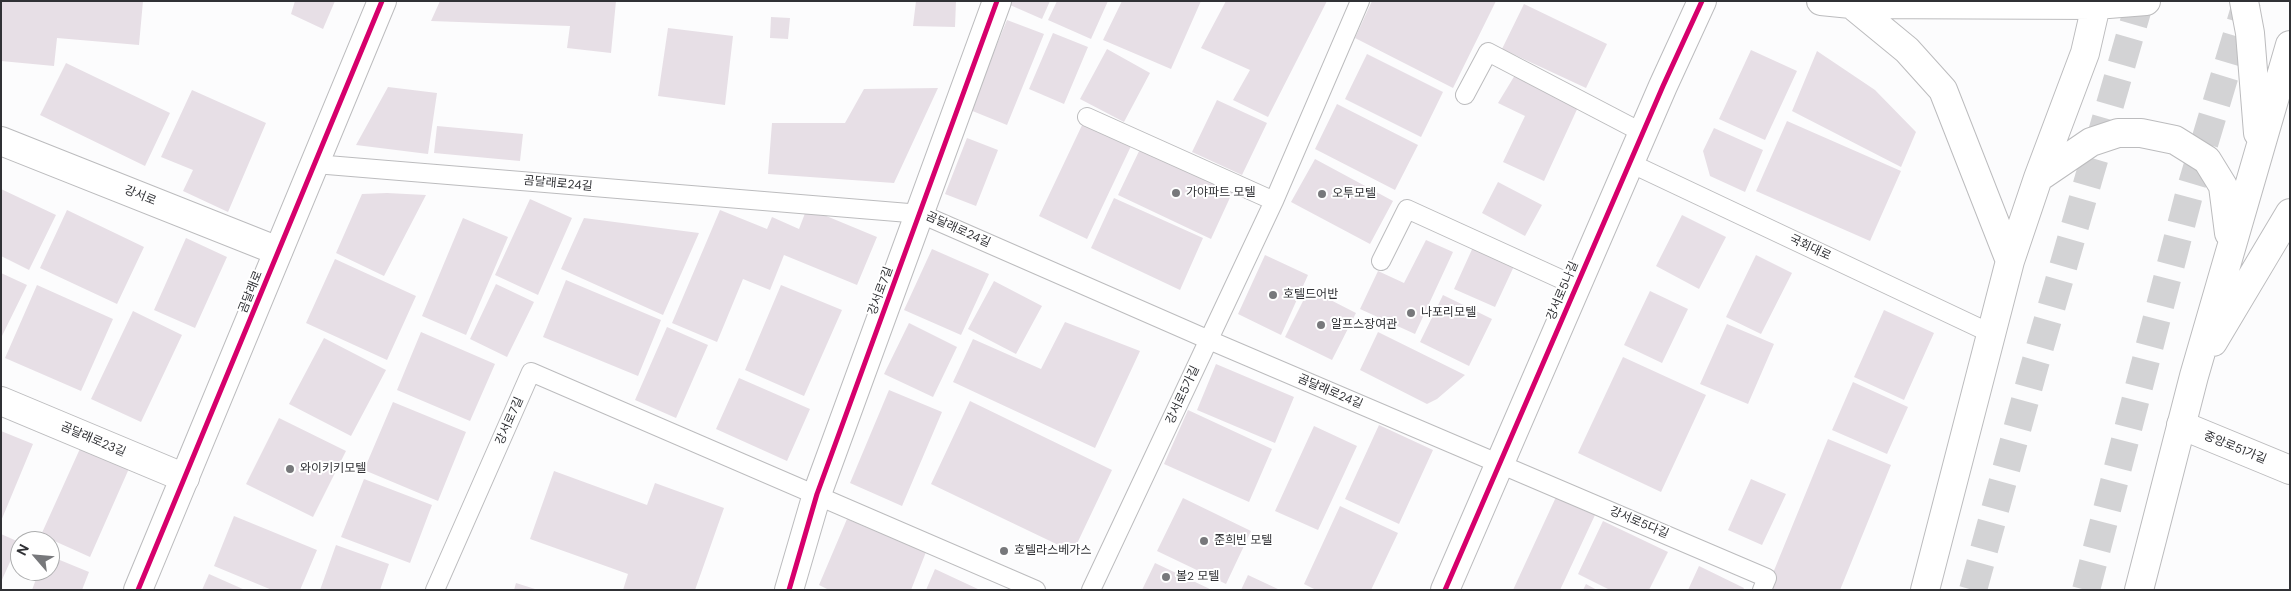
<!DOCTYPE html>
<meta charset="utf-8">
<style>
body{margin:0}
#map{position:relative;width:2291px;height:591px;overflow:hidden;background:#fcfcfd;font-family:"DM Sans",sans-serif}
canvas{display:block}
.frame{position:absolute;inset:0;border:2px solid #303135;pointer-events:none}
.north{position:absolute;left:10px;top:531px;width:50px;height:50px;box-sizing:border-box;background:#fff;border:1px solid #acadae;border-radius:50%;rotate:297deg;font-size:14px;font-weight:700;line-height:20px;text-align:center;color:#303135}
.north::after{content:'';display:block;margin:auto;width:18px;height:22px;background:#77787b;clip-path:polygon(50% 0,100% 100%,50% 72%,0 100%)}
</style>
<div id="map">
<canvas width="2291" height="591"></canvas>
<div class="frame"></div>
<div class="north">N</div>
</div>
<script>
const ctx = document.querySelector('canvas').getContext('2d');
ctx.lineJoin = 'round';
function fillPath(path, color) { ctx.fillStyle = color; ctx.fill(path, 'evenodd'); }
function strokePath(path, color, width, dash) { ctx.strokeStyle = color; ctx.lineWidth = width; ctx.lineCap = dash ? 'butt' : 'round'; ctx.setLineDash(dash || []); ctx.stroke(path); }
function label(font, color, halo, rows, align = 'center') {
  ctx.font = font + ' "DM Sans","Noto Sans KR",sans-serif'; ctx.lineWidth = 4; ctx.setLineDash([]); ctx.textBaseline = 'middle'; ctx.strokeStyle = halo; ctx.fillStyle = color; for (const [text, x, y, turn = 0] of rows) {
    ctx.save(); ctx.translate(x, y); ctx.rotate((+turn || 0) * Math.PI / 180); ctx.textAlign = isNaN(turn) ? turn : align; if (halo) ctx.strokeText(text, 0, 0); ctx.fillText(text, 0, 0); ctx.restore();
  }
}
fillPath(new Path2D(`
 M1 1H143L139 45 57 38 54 66 1 61Z
 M295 1H335L323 29 291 14Z
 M440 1H616L611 53 567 48 570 26 431 21Z
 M916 1H956L955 27 913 26Z
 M1001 1H1050L1042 19Z
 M1057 1H1108L1091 39 1048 20Z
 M1122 1H1201L1171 69 1103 40Z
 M1226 1H1327L1268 117 1233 100 1250 70 1201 48Z
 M1372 1H1496L1453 88 1355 38Z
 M1524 4 1607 44 1586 88 1502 49Z
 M771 17 790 18 788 39 770 38Z
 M1007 20 1044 34 1007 125 970 110Z
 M668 28 733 36 725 105 658 96Z
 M1053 33 1088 47 1064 104 1029 89Z
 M1107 49 1150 73 1124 122 1080 99Z
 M1751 50 1797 71 1765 140 1719 119Z
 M1817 51 1875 90 1916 132 1901 167 1792 111Z
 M1367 54 1443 92 1421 137 1345 99Z
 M66 63 170 113 145 166 40 115Z
 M1515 75 1579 105 1544 181 1503 162 1525 116 1498 103Z
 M388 87 437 93 428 154 356 145Z
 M938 88 894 183 768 174 772 123H845L864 89Z
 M192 90 266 123 228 212 183 191 193 170 161 157Z
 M1217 100 1267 123 1242 175 1192 152Z
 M1337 104 1418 145 1395 190 1315 149Z
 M1084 121 1132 144 1087 239 1039 216Z
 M1787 121 1901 171 1870 241 1756 191Z
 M437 126 523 134 520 161 434 153Z
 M1714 128 1763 150 1745 192 1710 176 1703 151Z
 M967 138 998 150 976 206 945 194Z
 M1141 147 1233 191 1211 239 1118 195Z
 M1315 159 1393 201 1370 244 1291 202Z
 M1498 182 1542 205 1525 236 1482 213Z
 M1 189 56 215 29 270 1 256Z
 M387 193 426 195 384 276 336 253 362 194Z
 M1114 198 1203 238 1180 290 1091 248Z
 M530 199 572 218 538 295 495 275Z
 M807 208 877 237 857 285 784 255 770 290 743 279 717 342 672 323 720 210 767 229 772 217 799 229Z
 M67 210 144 247 117 304 40 268Z
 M1682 215 1726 237 1699 289 1656 266Z
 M463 218 508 237 466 335 422 316Z
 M584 218 699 233 663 315 561 269Z
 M186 238 227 257 195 328 154 310Z
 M1426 240 1453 252 1415 334 1360 309 1378 271 1404 283Z
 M1474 245 1515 264 1495 307 1454 289Z
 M932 249 989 274 961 335 904 310Z
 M1265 255 1308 275 1281 335 1238 314Z
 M1756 255 1792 273 1761 334 1726 317Z
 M335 259 416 296 387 360 306 323Z
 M1 273 27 285 1 338Z
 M566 280 661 320 638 376 543 337Z
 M994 281 1042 306 1016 354 968 329Z
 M496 284 534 302 507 357 470 339Z
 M37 285 113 319 81 391 5 358Z
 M781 285 842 310 804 396 745 370Z
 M1309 289 1356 313 1332 360 1285 337Z
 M1650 291 1688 309 1662 363 1624 345Z
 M1443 295 1492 319 1469 366 1420 342Z
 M1884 310 1934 333 1904 400 1854 377Z
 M133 311 182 335 141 422 91 399Z
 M1065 322 1140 351 1095 448 953 382 973 339 1041 369Z
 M909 323 957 347 933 397 884 374Z
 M1727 324 1774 344 1748 404 1700 384Z
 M667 327 708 345 676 418 635 400Z
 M421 332 495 364 470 421 397 390Z
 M1378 332 1465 375 1437 399 1427 404 1360 370Z
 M324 338 386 370 351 436 289 404Z
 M1623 357 1706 395 1661 492 1578 453Z
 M1216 364 1294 397 1275 443 1197 410Z
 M739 378 810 409 787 461 716 429Z
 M1853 382 1908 407 1887 454 1832 430Z
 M889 390 942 412 902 506 850 483Z
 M970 401 1112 470 1073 552 931 484Z
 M393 402 466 432 438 501 364 470Z
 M1188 410 1272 449 1249 502 1164 464Z
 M279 418 346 451 313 517 246 484Z
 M1379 425 1433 450 1399 524 1345 499Z
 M1314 426 1357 446 1318 530 1275 511Z
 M1 431 33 444 1 521Z
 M1828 439 1891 465 1840 590H1766Z
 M83 442 131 464 90 557 41 535Z
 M554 471 647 505 655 483 724 508 695 590H623L628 574 530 539Z
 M364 479 432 505 410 563 341 537Z
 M1751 479 1786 494 1762 545 1728 530Z
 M1556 497 1595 515 1560 590H1513Z
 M1183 498 1251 531 1226 584 1157 551Z
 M1340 506 1398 533 1371 590H1316L1304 584Z
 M234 516 317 550 300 590H272L214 566Z
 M847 519 926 552 911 590H829L819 585Z
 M1603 521 1668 552 1649 590H1610L1578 574Z
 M1 534 19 542 1 582Z
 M336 545 389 564 380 590H320Z
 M50 556 89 572 82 590H32L39 571H50Z
 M1155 563 1212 590H1142Z
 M1699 566 1744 588 1743 590H1688Z
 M935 569 980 590H926Z
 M209 574 245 590H202Z
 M1248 575 1280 590H1241Z
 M516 583 535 589V590H514Z
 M1586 584 1597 590H1583Z`), '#e7dfe6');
strokePath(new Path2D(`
 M1973 590 2035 364 2140 1
 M2086 590 2190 191 2247 1`), '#d3d3d5', 28, [28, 14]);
const service = new Path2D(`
 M1465 95 1488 52 1643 133
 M1087 117 1274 201
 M1630 163 1990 333
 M315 164 921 214 1209 340 1767 578 1762 590
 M1381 261 1407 209 1576 286
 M435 590 531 372 1036 590
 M1091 590 1274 201 1360 1`);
const minor = new Path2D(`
 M1 141 278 251
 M1 401 185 478
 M2181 425 2290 470
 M789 590 817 494 997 1`);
const tertiary = new Path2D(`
 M138 590 382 1
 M1445 590 1663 86 1702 1`);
const primary = new Path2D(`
 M1821 1 1851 4 2096 5 2146 1
 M2244 1 2250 33 2258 133
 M1851 4 1907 50 1943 90 2010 261
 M2038 178 2091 142 2118 133H2141L2175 140 2207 160 2223 186 2229 233
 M2213 342 2290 213
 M1925 590 2010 261 2038 178 2085 53 2097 1
 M2139 590 2194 376 2290 45`);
strokePath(service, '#bcbcbe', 20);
strokePath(minor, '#bcbcbe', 30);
strokePath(tertiary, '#bcbcbe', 30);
strokePath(primary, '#bcbcbe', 30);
strokePath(service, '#fff', 18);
strokePath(minor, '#fff', 28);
strokePath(tertiary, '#fff', 28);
strokePath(primary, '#fff', 28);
strokePath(new Path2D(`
 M138 590 382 1
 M789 590 817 494 997 1
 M1445 590 1663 86 1702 1`), '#d6006c', 5);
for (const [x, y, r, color] of [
 [1176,193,5,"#77787b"],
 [1322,194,5,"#77787b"],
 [1273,295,5,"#77787b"],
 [1411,313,5,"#77787b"],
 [1321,325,5,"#77787b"],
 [290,469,5,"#77787b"],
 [1204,541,5,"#77787b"],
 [1004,551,5,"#77787b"],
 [1166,577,5,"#77787b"]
]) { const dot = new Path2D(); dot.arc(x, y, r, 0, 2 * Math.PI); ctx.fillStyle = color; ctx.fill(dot); strokePath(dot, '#fff', 2); }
label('12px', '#303135', '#fff', [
 ["곰달래로24길",558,184,5],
 ["강서로",140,196,22],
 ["곰달래로24길",958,230,24],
 ["국회대로",1810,248,25],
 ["강서로7길",881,291,-70],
 ["강서로5나길",1563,291,-67],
 ["곰달래로",251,292,-68],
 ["곰달래로24길",1330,392,23],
 ["강서로5가길",1183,395,-65],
 ["강서로7길",510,421,-66],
 ["곰달래로23길",93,440,23],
 ["중앙로51가길",2235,448,22],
 ["강서로5다길",1639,523,23]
]);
label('12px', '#303135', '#fff', [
 ["가야파트 모텔",1186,193],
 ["오투모텔",1332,194],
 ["호텔드어반",1283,295],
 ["나포리모텔",1421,313],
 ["알프스장여관",1331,325],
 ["와이키키모텔",300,469],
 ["준희빈 모텔",1214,541],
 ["호텔라스베가스",1014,551],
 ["볼2 모텔",1176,577]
], 'left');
</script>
